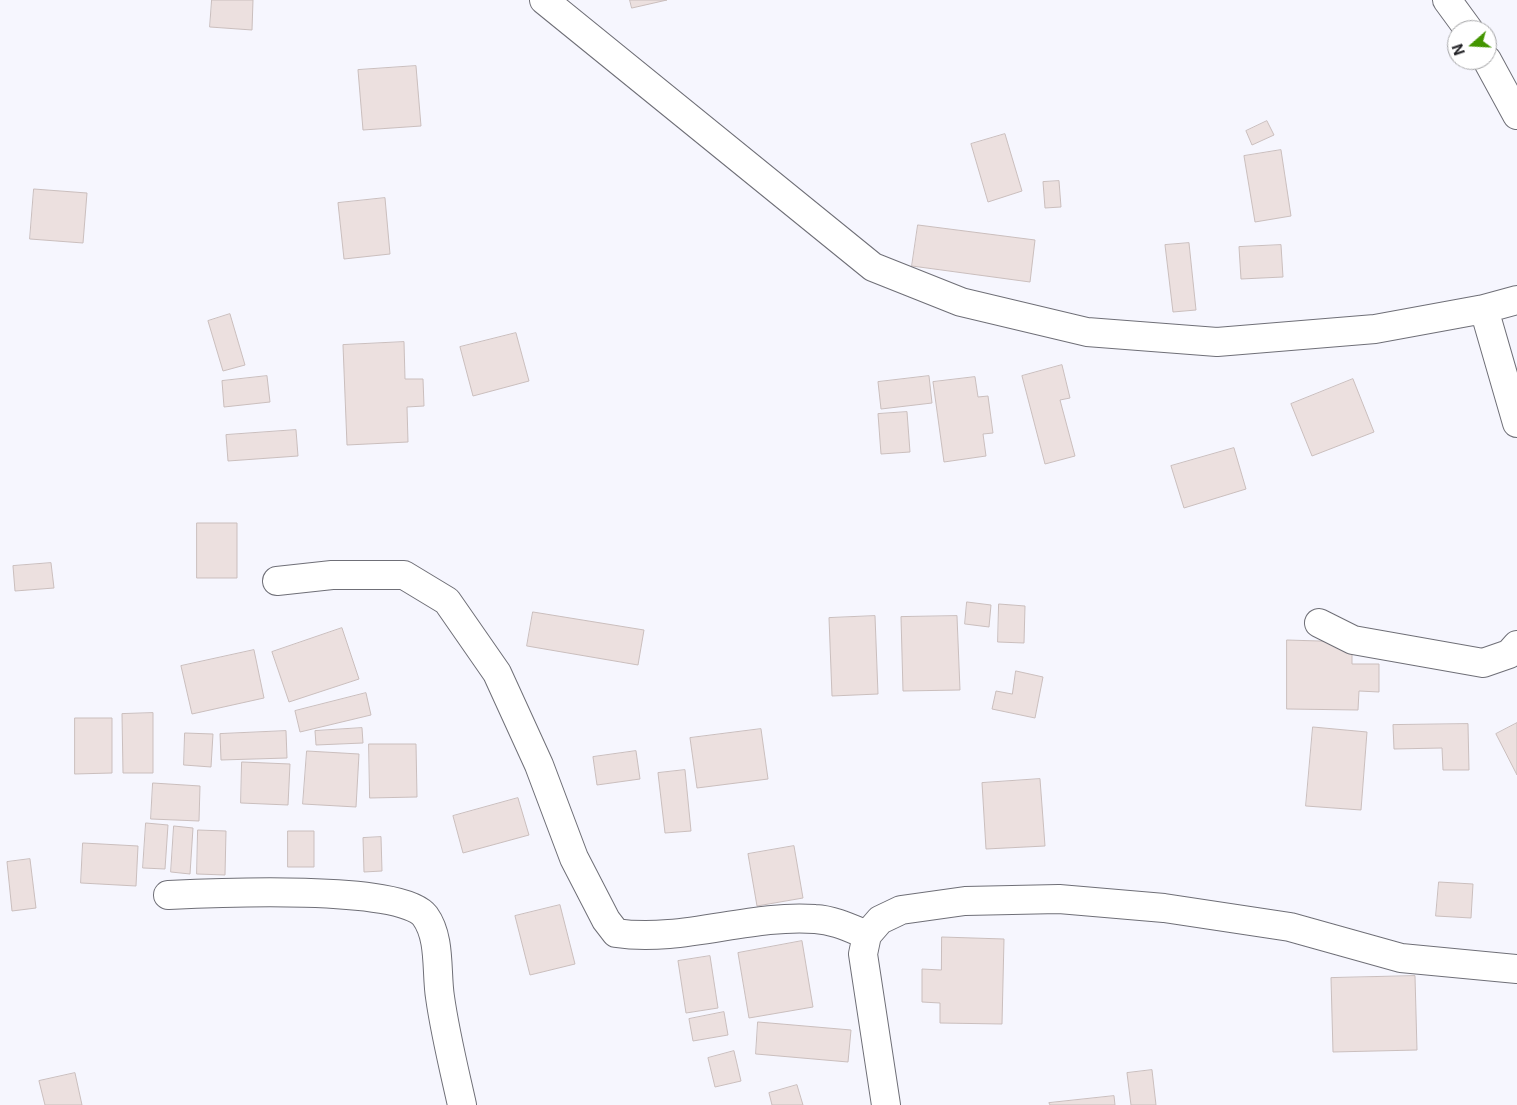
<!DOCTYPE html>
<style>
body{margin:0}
#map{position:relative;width:1517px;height:1105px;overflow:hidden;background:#f6f6fe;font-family:Inter,sans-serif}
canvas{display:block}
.north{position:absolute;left:1447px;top:20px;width:50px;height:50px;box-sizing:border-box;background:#fff;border:1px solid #a6a6a8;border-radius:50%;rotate:251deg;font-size:14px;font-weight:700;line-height:20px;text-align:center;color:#212125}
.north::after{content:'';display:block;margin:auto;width:18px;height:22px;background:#439500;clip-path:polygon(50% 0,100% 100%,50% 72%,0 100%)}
</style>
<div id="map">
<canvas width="1517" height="1105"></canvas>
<div class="north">N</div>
</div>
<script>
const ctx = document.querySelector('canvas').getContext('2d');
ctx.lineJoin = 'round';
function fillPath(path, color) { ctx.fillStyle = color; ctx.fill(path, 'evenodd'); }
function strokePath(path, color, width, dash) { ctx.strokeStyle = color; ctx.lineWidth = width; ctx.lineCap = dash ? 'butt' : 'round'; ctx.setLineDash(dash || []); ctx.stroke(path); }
const building = new Path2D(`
 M212 0H253L252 30 210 27Z
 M630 0H667L632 8Z
 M416 66 421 126 363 130 358 70Z
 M1267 121 1274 135 1252 145 1246 131Z
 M1005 134 1022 191 988 202 971 144Z
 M1281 150 1291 216 1255 222 1244 156Z
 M1059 181 1061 207 1045 208 1043 182Z
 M34 189 87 193 83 243 30 239Z
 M385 198 390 254 344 259 338 203Z
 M918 225 1035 240 1030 282 912 266Z
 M1189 243 1196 310 1173 312 1165 245Z
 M1281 245 1283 277 1241 279 1239 247Z
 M230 314 245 365 223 371 208 321Z
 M516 333 529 381 473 396 460 347Z
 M404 342 405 379H423L424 406 407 407 408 442 347 445 343 345Z
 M1062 365 1070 398 1060 400 1075 456 1045 464 1022 376Z
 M267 376 270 402 224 407 222 381Z
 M929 376 932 403 881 409 878 382Z
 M975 377 978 397 988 396 993 433 983 434 986 456 944 462 933 382Z
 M1353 379 1374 432 1312 456 1291 404Z
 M907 412 910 452 881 454 878 414Z
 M296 430 298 456 228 461 226 435Z
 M1234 448 1246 489 1184 508 1171 466Z
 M197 523H237V578H197Z
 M51 563 54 588 15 591 13 566Z
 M967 602 991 605 989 627 965 624Z
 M999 604 1025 606 1024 643 998 642Z
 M533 612 644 630 638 665 527 646Z
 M875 616 878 694 832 696 829 618Z
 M957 616 960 690 903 691 901 617Z
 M342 628 359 679 289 702 272 652Z
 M1287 640 1352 642V664H1379V692L1359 691 1358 710 1287 709Z
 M254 650 264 698 192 714 181 666Z
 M1016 671 1043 677 1035 718 992 709 996 691 1012 694Z
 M366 693 371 715 300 732 295 711Z
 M153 713V773H123L122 714Z
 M75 718H112V773L75 774Z
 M1517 723V775L1496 734Z
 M1468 724 1469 770H1443L1442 748 1394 749 1393 725Z
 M1313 727 1367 732 1361 810 1306 806Z
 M362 728 363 743 316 745 315 731Z
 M761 729 768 779 697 788 690 738Z
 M286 731 287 758 221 760 220 734Z
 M185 733 213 734 211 767 184 765Z
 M369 744H416L417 797 370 798Z
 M307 751 359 754 356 807 303 804Z
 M636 751 640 779 597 785 593 757Z
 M242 762 290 764 288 805 241 803Z
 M685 770 691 831 665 833 658 773Z
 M1040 779 1045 846 986 849 982 783Z
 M153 783 200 786 199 821 151 819Z
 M518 798 529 835 463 853 453 816Z
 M146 823 168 825 165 869 143 868Z
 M174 826 193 828 190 874 171 872Z
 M198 830 226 831 225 875 197 874Z
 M288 831H314V867H288Z
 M381 837 382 871 364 872 363 838Z
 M83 843 138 846 136 886 81 883Z
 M794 846 803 898 757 906 748 854Z
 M30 859 36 908 12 911 7 862Z
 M1439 882 1473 884 1471 918 1436 916Z
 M560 905 575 964 530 975 515 916Z
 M942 937 1004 939 1002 1024 940 1023V1003L922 1002V969L941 970Z
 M802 941 813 1007 749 1018 738 953Z
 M710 956 718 1008 686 1013 678 961Z
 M1415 976 1417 1050 1333 1052 1331 978Z
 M724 1012 728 1035 693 1041 689 1019Z
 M758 1022 851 1030 848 1062 756 1054Z
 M734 1051 741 1081 715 1087 708 1058Z
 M1152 1070 1156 1105H1131L1127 1073Z
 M75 1073 82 1105H45L39 1081Z
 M797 1085 803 1105H772L769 1093Z
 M1114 1096 1115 1105H1050L1049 1103Z`);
fillPath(building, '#ece0df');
strokePath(building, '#cabebd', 1);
const minor = new Path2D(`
 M544 0 873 267 961 302 1087 332 1217 342 1375 329 1484 309 1517 300
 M1447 0 1469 30
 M1487 60 1517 115
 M1484 309 1517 423
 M277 581 332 575H404L447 601 497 673 539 765 574 858 606 920 616 933C681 943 750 914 815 919 834 920 850 928 867 935
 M1319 623 1353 640 1483 663 1509 654 1517 645
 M168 895C211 893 402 884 425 916 441 938 436 972 440 997 445 1033 454 1069 462 1105
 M886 1105 863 954 867 935 880 920 901 910 965 901 1059 899 1164 908 1290 927 1401 958 1517 969`);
strokePath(minor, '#6f6f77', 30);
strokePath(minor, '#fff', 28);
</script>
